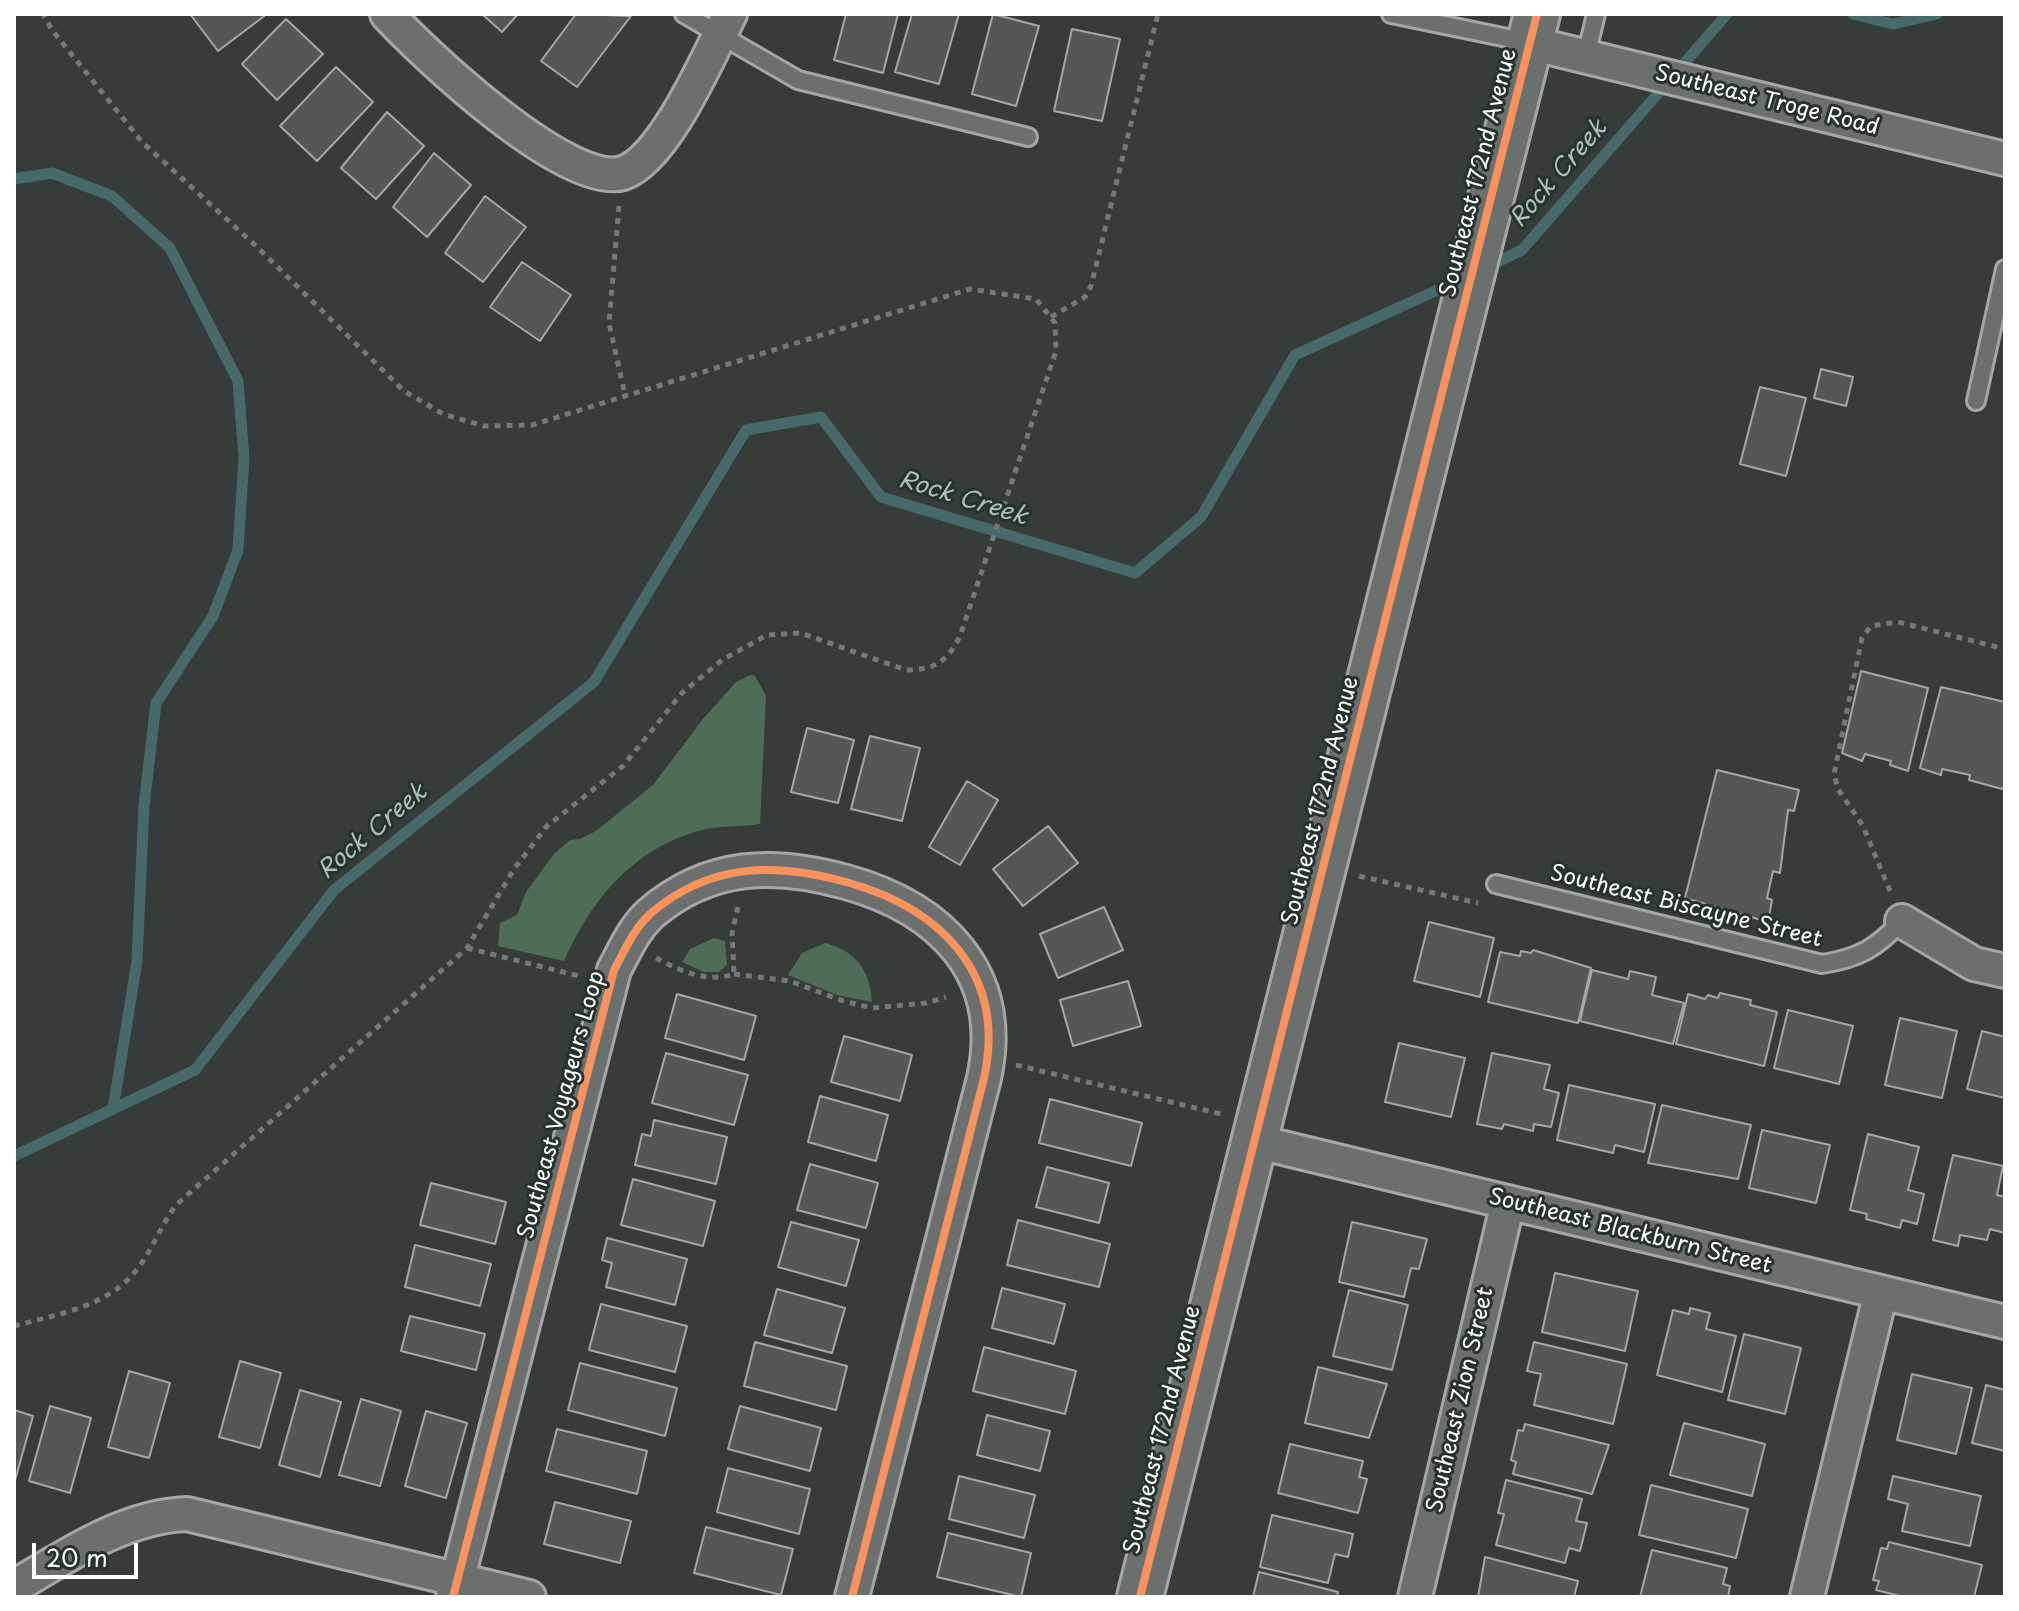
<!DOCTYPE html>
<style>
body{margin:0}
#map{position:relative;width:2019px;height:1611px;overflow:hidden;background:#363c3a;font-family:"Playpen Sans",sans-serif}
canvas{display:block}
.frame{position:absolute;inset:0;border:16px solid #fff;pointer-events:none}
.scale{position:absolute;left:32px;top:1543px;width:106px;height:36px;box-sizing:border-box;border:4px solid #fff;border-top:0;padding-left:10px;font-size:24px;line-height:28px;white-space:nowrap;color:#fff;-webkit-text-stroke:6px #26332d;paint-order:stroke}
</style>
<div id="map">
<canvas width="2019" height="1611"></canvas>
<div class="frame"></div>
<div class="scale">20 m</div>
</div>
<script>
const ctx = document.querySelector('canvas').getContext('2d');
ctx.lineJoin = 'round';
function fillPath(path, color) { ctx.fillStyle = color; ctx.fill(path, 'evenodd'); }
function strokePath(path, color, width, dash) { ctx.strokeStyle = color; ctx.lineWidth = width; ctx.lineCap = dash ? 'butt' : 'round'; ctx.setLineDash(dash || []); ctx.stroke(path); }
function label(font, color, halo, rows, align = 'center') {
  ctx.font = font + ' "Playpen Sans",sans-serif'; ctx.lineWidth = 6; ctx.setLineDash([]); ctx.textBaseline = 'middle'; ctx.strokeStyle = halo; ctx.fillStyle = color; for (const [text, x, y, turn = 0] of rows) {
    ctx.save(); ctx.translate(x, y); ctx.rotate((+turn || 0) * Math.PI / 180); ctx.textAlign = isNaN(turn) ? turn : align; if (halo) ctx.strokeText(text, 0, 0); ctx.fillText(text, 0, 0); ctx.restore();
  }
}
fillPath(new Path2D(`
 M750 675 755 676 766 696 760 824C740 827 719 825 698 831 632 850 591 900 564 961L498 946 500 923 517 915 526 892 554 854 570 840 580 839 596 831 653 785 703 719 736 682Z
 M714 938 725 941 727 965 719 972H704L682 962 690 949Z
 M825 943C856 951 870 970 872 1002L837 995 788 975 802 953Z`), '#4f6c57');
strokePath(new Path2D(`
 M1853 14 1893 24 1937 14
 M14 179 52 173 112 196 170 248 238 381 244 458 238 550 213 616 156 703 144 806 137 961 113 1109
 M1487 267 1522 250 1727 14
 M14 1156 195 1070 334 890 594 682 746 430 821 417 881 497 1135 573 1201 517 1295 355 1457 281`), '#48696c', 11);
const building = new Path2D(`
 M190 14H267L218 51Z
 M482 14H518L502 32Z
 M576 14 631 16 577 87 541 61Z
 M846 14H898L883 73 834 60Z
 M912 14H959L939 84 895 72Z
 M993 14 1039 26 1016 106 972 94Z
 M286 19 323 54 277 100 242 64Z
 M1072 29 1120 39 1102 121 1054 111Z
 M336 67 373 102 317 161 280 126Z
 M387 112 424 146 376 199 341 168Z
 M434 153 471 185 427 237 393 207Z
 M485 196 526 227 483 282 445 253Z
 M522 262 571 295 540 341 490 307Z
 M1821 369 1853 377 1846 406 1814 398Z
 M1760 387 1806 398 1786 476 1740 464Z
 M1861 671 1928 688 1908 771 1890 765 1891 761 1865 754 1862 761 1842 753Z
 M1941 687 2005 702V785L2002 789 1969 780 1970 775 1942 769 1941 775 1920 768Z
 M807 728 854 740 838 803 791 792Z
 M870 736 920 748 902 821 851 809Z
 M1717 770 1799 790 1794 811 1788 810 1780 873 1773 871 1767 898 1772 900 1768 922 1685 898Z
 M967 781 998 800 960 865 929 847Z
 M1048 826 1078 863 1023 906 993 869Z
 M1104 907 1123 950 1058 978 1040 934Z
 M1429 922 1494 938 1480 997 1414 981Z
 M1533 950 1591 968 1578 1023 1488 1002 1500 952 1520 956 1521 951 1531 953Z
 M1592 970 1628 979 1630 971 1656 977 1652 995 1684 1003 1673 1044 1580 1021Z
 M1128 981 1141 1026 1073 1046 1060 1000Z
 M1720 993 1751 1000 1750 1005 1777 1012 1764 1066 1676 1044 1688 994 1705 999 1708 995 1718 998Z
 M677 994 756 1016 744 1060 665 1038Z
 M1788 1010 1853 1026 1839 1084 1774 1068Z
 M1900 1018 1957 1031 1942 1098 1885 1085Z
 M1982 1031 2005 1037V1098L1967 1089Z
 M844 1036 912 1055 900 1101 831 1082Z
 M1399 1043 1465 1058 1451 1117 1385 1102Z
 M666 1053 748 1075 734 1125 652 1103Z
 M1492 1053 1550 1065 1544 1089 1559 1093 1551 1127 1534 1124 1533 1131 1504 1124 1502 1129 1477 1124Z
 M1569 1085 1655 1104 1644 1152 1615 1145 1613 1153 1557 1140Z
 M820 1096 888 1115 876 1161 808 1142Z
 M1050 1099 1142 1123 1131 1166 1039 1143Z
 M1662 1105 1751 1125 1738 1179 1648 1163Z
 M654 1120 727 1137 716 1184 635 1165 642 1134 651 1136Z
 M1762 1130 1830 1145 1816 1203 1749 1188Z
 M1868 1134 1919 1147 1908 1190 1924 1194 1917 1224 1902 1220 1900 1228 1866 1219 1867 1214 1850 1210Z
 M1953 1155 2003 1166 1997 1195 2005 1197V1233L1990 1229 1987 1240 1960 1235 1958 1246 1933 1240Z
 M810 1164 878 1183 866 1228 797 1210Z
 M1047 1167 1109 1183 1099 1223 1036 1207Z
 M633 1179 715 1201 703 1246 621 1225Z
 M431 1183 506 1202 495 1244 420 1225Z
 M1018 1220 1110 1244 1099 1287 1007 1265Z
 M791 1222 859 1240 846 1286 778 1267Z
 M1352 1222 1427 1239 1419 1269 1411 1268 1404 1297 1339 1282Z
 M607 1238 687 1259 675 1305 606 1287 612 1263 602 1260Z
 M415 1245 491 1264 480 1306 405 1287Z
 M1555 1273 1638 1291 1625 1351 1542 1332Z
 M1002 1288 1065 1304 1054 1344 992 1328Z
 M777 1289 845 1308 832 1353 764 1335Z
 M1349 1290 1408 1305 1392 1370 1333 1356Z
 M601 1304 687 1326 675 1372 589 1350Z
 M1690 1308 1710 1313 1706 1329 1736 1336 1722 1392 1657 1375 1673 1310 1689 1314Z
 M410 1316 485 1334 476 1370 401 1351Z
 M1744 1334 1801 1348 1785 1414 1728 1400Z
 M755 1342 847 1366 836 1410 744 1386Z
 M1534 1342 1627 1364 1613 1424 1534 1405 1541 1374 1527 1371Z
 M984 1347 1076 1371 1065 1414 973 1391Z
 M240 1361 281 1373 260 1448 219 1437Z
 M580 1363 677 1388 665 1436 568 1410Z
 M1318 1367 1387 1384 1369 1438 1305 1423Z
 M129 1371 170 1383 149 1458 108 1447Z
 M1912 1374 1972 1388 1956 1454 1897 1440Z
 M1986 1385 2005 1390V1451L1972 1443Z
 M300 1390 341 1402 320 1477 279 1465Z
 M361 1399 401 1411 380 1486 339 1475Z
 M50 1406 91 1418 70 1493 29 1481Z
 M740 1406 821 1428 810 1471 728 1449Z
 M14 1410 33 1416 14 1484Z
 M426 1411 467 1423 446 1498 405 1486Z
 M987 1415 1050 1431 1040 1471 977 1455Z
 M1684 1423 1765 1444 1752 1496 1670 1475Z
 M1525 1424 1609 1445 1592 1494 1513 1474 1516 1462 1511 1460 1518 1430 1523 1431Z
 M557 1429 647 1451 637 1494 546 1471Z
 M1290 1444 1363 1461 1359 1477 1367 1479 1358 1513 1278 1493Z
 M728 1468 810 1489 799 1534 717 1512Z
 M959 1476 1035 1495 1024 1538 949 1519Z
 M1893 1476 1981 1496 1970 1546 1902 1531 1908 1504 1888 1499Z
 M1506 1480 1582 1499 1576 1521 1587 1523 1580 1551 1569 1548 1565 1563 1496 1545 1504 1514 1498 1513Z
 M1651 1485 1748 1509 1736 1558 1639 1535Z
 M555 1502 631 1521 620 1563 544 1544Z
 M1272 1515 1353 1534 1348 1557 1335 1554 1328 1583 1260 1567Z
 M706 1527 793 1549 781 1595 694 1573Z
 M948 1533 1031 1553 1021 1597 937 1577Z
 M1889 1542 1982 1565 1974 1597H1904L1876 1590 1879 1581 1873 1580 1881 1548 1887 1549Z
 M1652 1550 1727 1568 1723 1584 1730 1586 1728 1597H1640Z
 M1485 1557 1578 1581 1574 1597H1478Z
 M1259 1572 1338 1592 1337 1597H1253Z`);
fillPath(building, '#545658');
strokePath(building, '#a5a7a6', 2);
const service = new Path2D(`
 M684 14 798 80 1028 137
 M1391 14 1527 42
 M1586 56 1596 14
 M1976 401 2005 269
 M1496 884 1822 964C1860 958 1876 948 1902 921`);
const minor = new Path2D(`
 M387 14C423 53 568 190 623 173 665 159 710 53 730 14
 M1530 43 2005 159
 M1902 921 1974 964 2005 971
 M1254 1141 2005 1322
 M14 1587C66 1556 125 1516 187 1514L529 1597
 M453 1597 614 970C625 950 633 930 650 914 709 863 775 862 846 882 940 908 1007 973 984 1078L852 1597
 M1415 1597 1508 1202
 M1807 1597 1881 1292`);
const primary = new Path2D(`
 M1140 1597 1537 14`);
strokePath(service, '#a5a7a6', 22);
strokePath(minor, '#a5a7a6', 38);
strokePath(primary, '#a5a7a6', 50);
strokePath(new Path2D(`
 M619 206 609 323 625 395
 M1051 317 1085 297 1091 286 1158 14
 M1359 876 1478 903
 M1890 891 1863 826 1838 789 1834 774 1862 638 1871 626 1898 622 2005 649
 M467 948 579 976
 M656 958C680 971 707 983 734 974L732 933 738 907
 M734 974 790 981 843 1001 872 1008 926 1003 946 997
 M1016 1065 1221 1114
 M14 1326C59 1314 113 1306 141 1264 154 1245 162 1224 176 1205L467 948 514 869 547 826 623 766 682 693 722 660 767 635 801 633 906 670C935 670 948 661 960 636L1056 351 1055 323 1036 299 970 289 532 425 484 426 443 414 404 391 255 245 142 142 52 30 43 14`), '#757876', 5, [6, 6]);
strokePath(service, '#6b6f6d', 16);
strokePath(minor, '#6b6f6d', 32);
strokePath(primary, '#6b6f6d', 44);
strokePath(new Path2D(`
 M453 1597 614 970C625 950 633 930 650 914 709 863 775 862 846 882 940 908 1007 973 984 1078L852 1597
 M1140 1597 1537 14`), '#f8935d', 8);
label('22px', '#fff', '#26332d', [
 ["Southeast Troge Road",1767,101,14],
 ["Southeast 172nd Avenue",1479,173,-76],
 ["Southeast 172nd Avenue",1321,801,-76],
 ["Southeast Biscayne Street",1686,907,14],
 ["Southeast Voyageurs Loop",562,1105,-75],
 ["Southeast Blackburn Street",1630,1232,14],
 ["Southeast Zion Street",1461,1400,-77],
 ["Southeast 172nd Avenue",1163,1430,-76]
]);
label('italic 24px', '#aebdbf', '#26332d', [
 ["Rock Creek",1559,174,-49],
 ["Rock Creek",963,499,17],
 ["Rock Creek",373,832,-40]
]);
</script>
